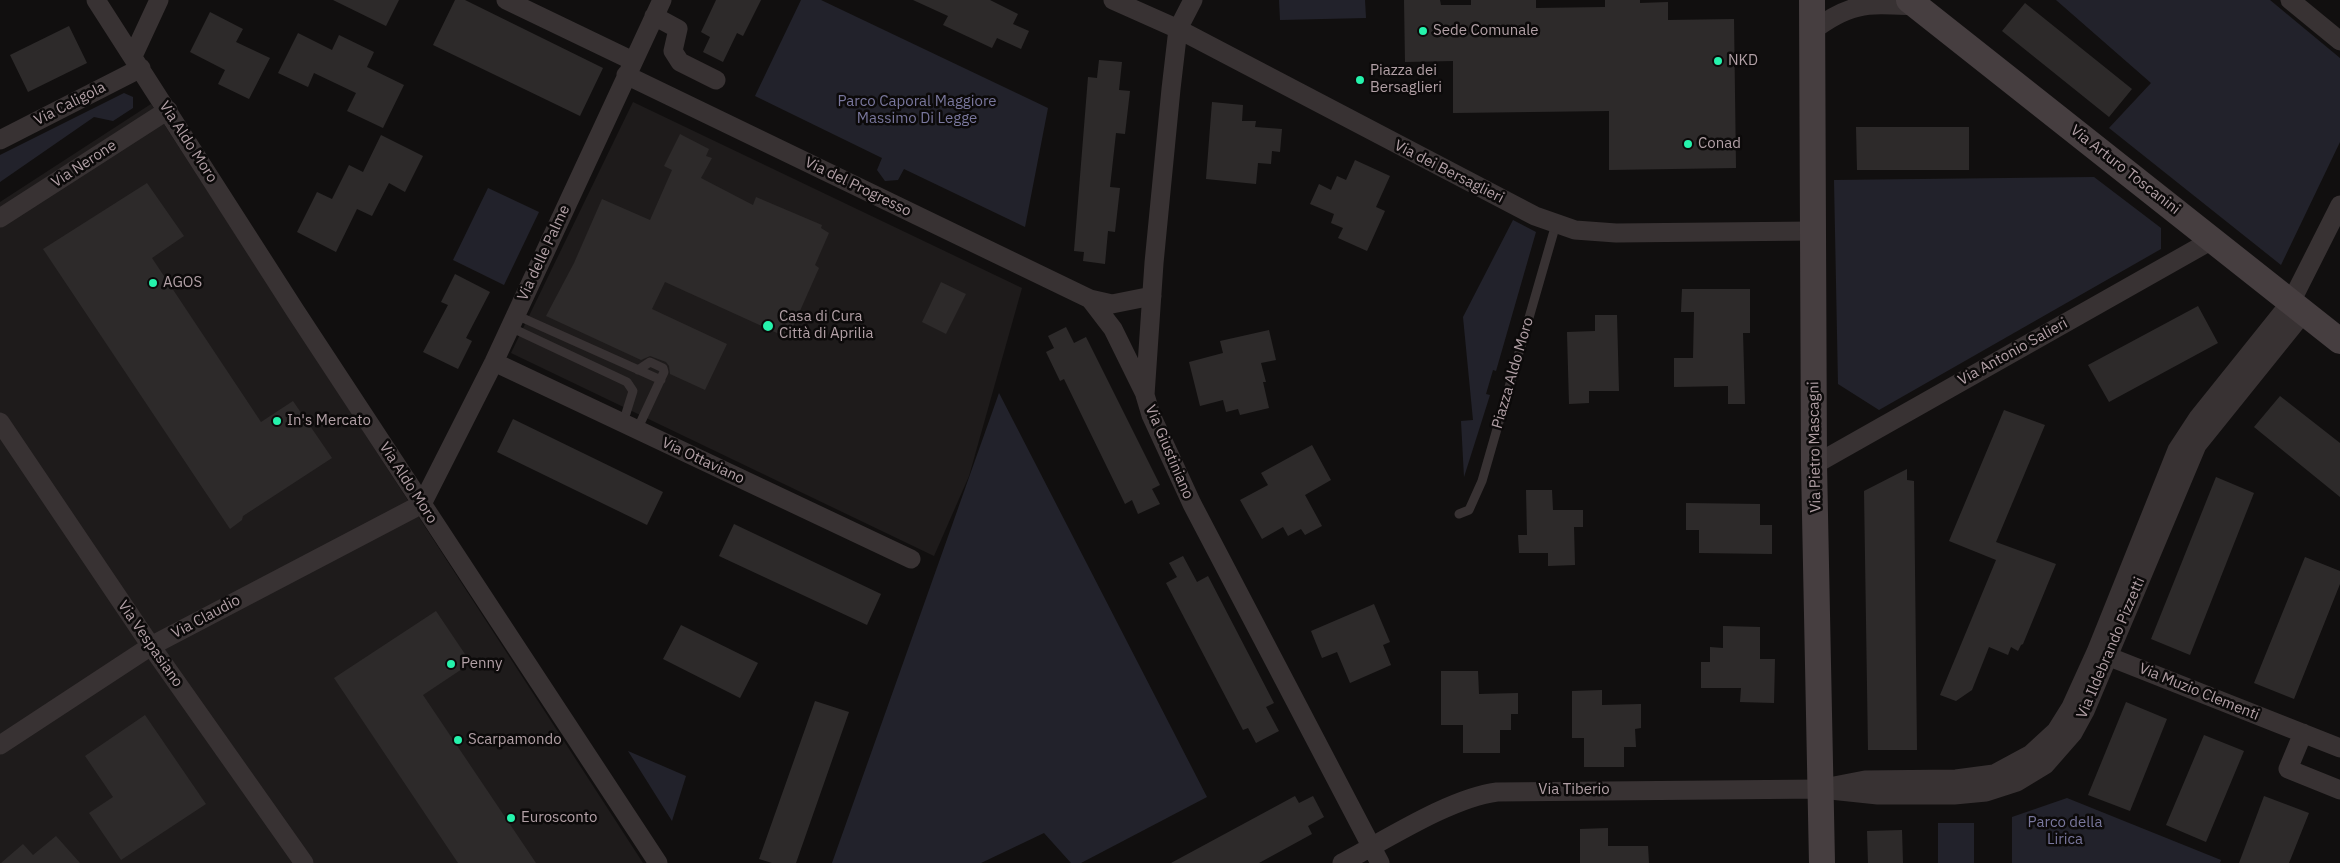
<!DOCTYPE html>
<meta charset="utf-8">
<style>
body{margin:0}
canvas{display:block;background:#110f0f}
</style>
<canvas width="2340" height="863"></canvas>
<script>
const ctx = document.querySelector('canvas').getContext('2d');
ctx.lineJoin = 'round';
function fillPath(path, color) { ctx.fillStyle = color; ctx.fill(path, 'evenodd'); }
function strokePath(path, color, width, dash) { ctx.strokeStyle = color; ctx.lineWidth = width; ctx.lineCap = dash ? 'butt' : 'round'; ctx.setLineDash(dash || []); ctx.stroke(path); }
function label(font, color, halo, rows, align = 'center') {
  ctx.font = font + ' "IBM Plex Sans",sans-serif'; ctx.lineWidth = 5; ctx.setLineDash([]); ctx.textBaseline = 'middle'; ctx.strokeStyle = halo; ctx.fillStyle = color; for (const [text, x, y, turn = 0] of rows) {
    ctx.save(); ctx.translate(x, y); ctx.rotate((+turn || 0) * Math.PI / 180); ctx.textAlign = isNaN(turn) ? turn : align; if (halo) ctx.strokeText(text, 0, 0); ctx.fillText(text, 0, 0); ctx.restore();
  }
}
fillPath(new Path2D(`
 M633 102 1022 288 969 476 934 556 511 353Z
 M151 104 643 863H0V202Z`), '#1e1b1b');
fillPath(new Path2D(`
 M801 0H821L1048 108 1025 227 904 169 898 180 885 181 877 170 882 158 755 96Z
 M1279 0H1365L1366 18 1280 20Z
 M2056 0H2270L2340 58V142L2281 265 2109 128 2151 83Z
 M124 93 133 97V108L113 121 94 117 0 182V155Z
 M2094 177 2161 228V249L1879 410 1838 384 1834 180Z
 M488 188 539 212 504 285 453 260Z
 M1513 220 1536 232 1496 371 1493 370 1486 394 1490 395 1464 477 1461 421 1473 420 1463 317Z
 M999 393 1207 797 1081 863H1071L1044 833 981 863H832Z
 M628 751 686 776 672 821Z
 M2067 798 2221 860 2220 863H2012V817Z
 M1938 823H1974V863H1938Z`), '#22222b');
fillPath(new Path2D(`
 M333 0H399L386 26Z
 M455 0H465L603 68 580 116 433 45Z
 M716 0H761L743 36 737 33 723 62 703 52 710 37 701 32Z
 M913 0H990L1018 14 1013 24 1029 31 1021 49 997 38 992 48 943 25 948 16Z
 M1404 0H1440L1441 5H1471V0H1536V8L1605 7V0H1640V3L1668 2V20L1734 19 1736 168 1609 170V111L1453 113V61L1405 62Z
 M2025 3 2132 89 2109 117 2002 31Z
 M210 12 243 29 236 42 270 58 249 99 218 84 225 70 190 52Z
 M69 26 87 63 28 92 10 55Z
 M298 33 332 50 339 35 374 52 367 67 404 85 383 128 347 111 356 93 314 73 308 87 278 73Z
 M1099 60 1122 62 1119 90 1130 91 1125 134 1116 133 1110 187 1120 188 1115 232 1108 231 1105 264 1083 261 1084 252 1074 251 1088 77 1097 78Z
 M1212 102 1243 105 1242 121H1256L1255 127 1282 129 1280 152 1272 151 1271 164 1258 163 1256 184 1206 179Z
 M1856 127H1969V170H1857Z
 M680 134 709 149 706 156 712 158 701 178 753 205 756 197 822 225 821 228 829 233 815 265 819 268 788 338 665 282 652 309 727 344 705 390 670 374 669 366 666 362 650 356 641 360 546 316 574 263 602 199 650 220 672 170 664 166Z
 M381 135 423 156 405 192 389 183 372 216 357 209 336 252 297 232 317 192 332 199 349 165 363 172Z
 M1355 160 1390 176 1376 207 1385 211 1367 251 1338 238 1343 228 1331 223 1334 214 1310 204 1319 184 1331 190 1337 176 1346 180Z
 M147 183 184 236 152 258 261 422 293 401 332 458 243 516 242 520 230 529 43 249Z
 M455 274 490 292 466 338 472 341 458 369 423 352 448 305 441 302Z
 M941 282 966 294 946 334 922 322Z
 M1682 289H1750V333H1743L1745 404H1728V386L1674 387V358H1693L1694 312H1681Z
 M2198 306 2218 343 2109 402 2088 365Z
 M1595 315H1617L1619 391H1589V403L1569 404 1567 332 1595 331Z
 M1066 327 1074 343 1086 337 1160 485 1152 489 1160 504 1138 514 1132 500 1125 504 1064 379 1060 381 1046 352 1054 348 1048 336Z
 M1269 330 1276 360 1261 363 1266 382H1263L1269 408 1240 415 1238 409 1226 412 1223 400 1200 406 1189 362 1223 353 1220 341Z
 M2280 396 2340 443V497L2254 427Z
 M2004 410 2045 425 1996 542 2056 564 2023 644 2021 645 2018 651 2011 647 2008 655 1989 647 1972 690 1956 701 1940 695 1996 560 1949 541Z
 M513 419 663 492 647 525 497 452Z
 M1312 445 1331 480 1305 495 1322 526 1305 535 1301 529 1288 536 1283 527 1262 539 1240 500 1268 485 1261 473Z
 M1907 469V480L1914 481 1917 750H1868L1864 491Z
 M2216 477 2254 493 2190 655 2151 639Z
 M1526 490H1552L1553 510H1583V527H1574L1575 565 1548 566V553H1519L1518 535H1527Z
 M1686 503 1760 504V525H1772V554L1699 553V530H1686Z
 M734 524 881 594 867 625 719 556Z
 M1183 556 1197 582 1208 576 1274 703 1266 707 1279 731 1256 743 1248 728 1243 730 1166 583 1177 577 1169 563Z
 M2305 557 2340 571V584L2294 699 2254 683Z
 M1374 604 1390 642 1383 645 1391 665 1350 683 1337 652 1322 658 1311 631Z
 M436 611 471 663 423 695 536 863H458L334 678Z
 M681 625 758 663 740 698 663 659Z
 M1723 626 1760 627V659H1775L1774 703 1740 702 1741 688H1701V662H1710V647L1723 648Z
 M1441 671H1478L1479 694 1518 693V714H1511V730H1500V753H1463V725H1441Z
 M1602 690V705L1641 704V728L1635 729 1636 747H1624V767H1584V738H1572V691Z
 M815 701 849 712 796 863H772L759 859Z
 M2126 702 2167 719 2130 811 2088 795Z
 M145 715 206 804 121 860 89 813 113 797 85 756Z
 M2204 735 2244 751 2206 842 2166 825Z
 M1295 796 1299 803 1313 796 1324 817 1308 826 1312 834 1259 863H1171Z
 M2264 796 2309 813 2289 863H2239Z
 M1608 828V846H1648L1649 863H1580V829Z
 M1902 830 1903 863H1868L1867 831Z
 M56 836 80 863H1L23 844 33 855Z`), '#2d2a2a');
strokePath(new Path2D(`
 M516 315 661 380
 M510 327 627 382 633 391 623 423
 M637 430 664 372 663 368 650 362 638 370
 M1459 514 1469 510 1482 481 1556 224`), '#383233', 9);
strokePath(new Path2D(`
 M96 0 296 312 658 863
 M506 0 633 61
 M1113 0 1178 29 1535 216 1575 230 1616 233 1813 231
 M1193 0 1178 29 1171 89 1154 263 1145 395 1151 415 1192 504 1380 863
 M2290 0 2340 41
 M654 16 678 29 673 51 680 62 716 80
 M1811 32C1851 1 1869 4 1916 6
 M133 56 159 0
 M626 75 1090 299 1113 329 1144 392
 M0 140 141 68
 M0 218 168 110
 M1090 299 1112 304 1152 296
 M494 362 911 559
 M0 422 151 646 304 863
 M1814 465 2212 240
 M2097 652 2340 748
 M2303 733 2288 769 2340 790
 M0 745 151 646 422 504 494 362 662 0
 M1834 786 1865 780 1956 779 1994 774 2031 754 2056 731 2071 707 2096 652 2177 450 2198 418 2291 302 2340 205
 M1342 863C1386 840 1450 798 1497 792L1821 789 1878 795H1954L1986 792 2017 782 2045 765 2073 733 2085 711 2197 445 2304 312`), '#383233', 19);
strokePath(new Path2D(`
 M1812 0 1814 465 1822 863
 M1909 0 2340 341`), '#463e40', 26);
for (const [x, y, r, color] of [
 [1423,31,5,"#25f3ac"],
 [1718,61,5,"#25f3ac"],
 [1360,80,5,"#25f3ac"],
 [1688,144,5,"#25f3ac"],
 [153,283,5,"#25f3ac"],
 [768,326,6,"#25f3ac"],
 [277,421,5,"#25f3ac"],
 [451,664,5,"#25f3ac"],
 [458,740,5,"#25f3ac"],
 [511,818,5,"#25f3ac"]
]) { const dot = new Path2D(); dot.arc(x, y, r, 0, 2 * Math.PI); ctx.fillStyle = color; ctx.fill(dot); strokePath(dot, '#0c0a0a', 2); }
label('15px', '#b2a0a6', '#0c0a0a', [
 ["Sede Comunale",1433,31],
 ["NKD",1728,61],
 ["Piazza dei",1370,71],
 ["Bersaglieri",1370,88],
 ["Conad",1698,144],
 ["AGOS",163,283],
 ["Casa di Cura",779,317],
 ["Città di Aprilia",779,334],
 ["In's Mercato",287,421],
 ["Penny",461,664],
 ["Scarpamondo",468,740],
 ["Eurosconto",521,818]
], 'left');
label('15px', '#79779d', '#0c0a0a', [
 ["Parco Caporal Maggiore",917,102],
 ["Massimo Di Legge",917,119],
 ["Parco della",2065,823],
 ["Lirica",2065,840]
]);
label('15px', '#b2a0a6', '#0c0a0a', [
 ["Via Caligola",70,104,-27],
 ["Via Aldo Moro",188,142,57],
 ["Via Nerone",84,164,-33],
 ["Via Arturo Toscanini",2125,170,38],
 ["Via dei Bersaglieri",1449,172,27],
 ["Via del Progresso",858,187,26],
 ["Via delle Palme",544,253,-65],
 ["Via Antonio Salieri",2013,352,-29],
 ["Piazza Aldo Moro",1513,373,-74],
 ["Via Pietro Mascagni",1815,447,-91],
 ["Via Giustiniano",1169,452,67],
 ["Via Ottaviano",703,461,25],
 ["Via Aldo Moro",408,483,57],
 ["Via Claudio",206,617,-28],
 ["Via Vespasiano",150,644,55],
 ["Via Ildebrando Pizzetti",2111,648,-67],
 ["Via Muzio Clementi",2199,692,22],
 ["Via Tiberio",1574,790]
]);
</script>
